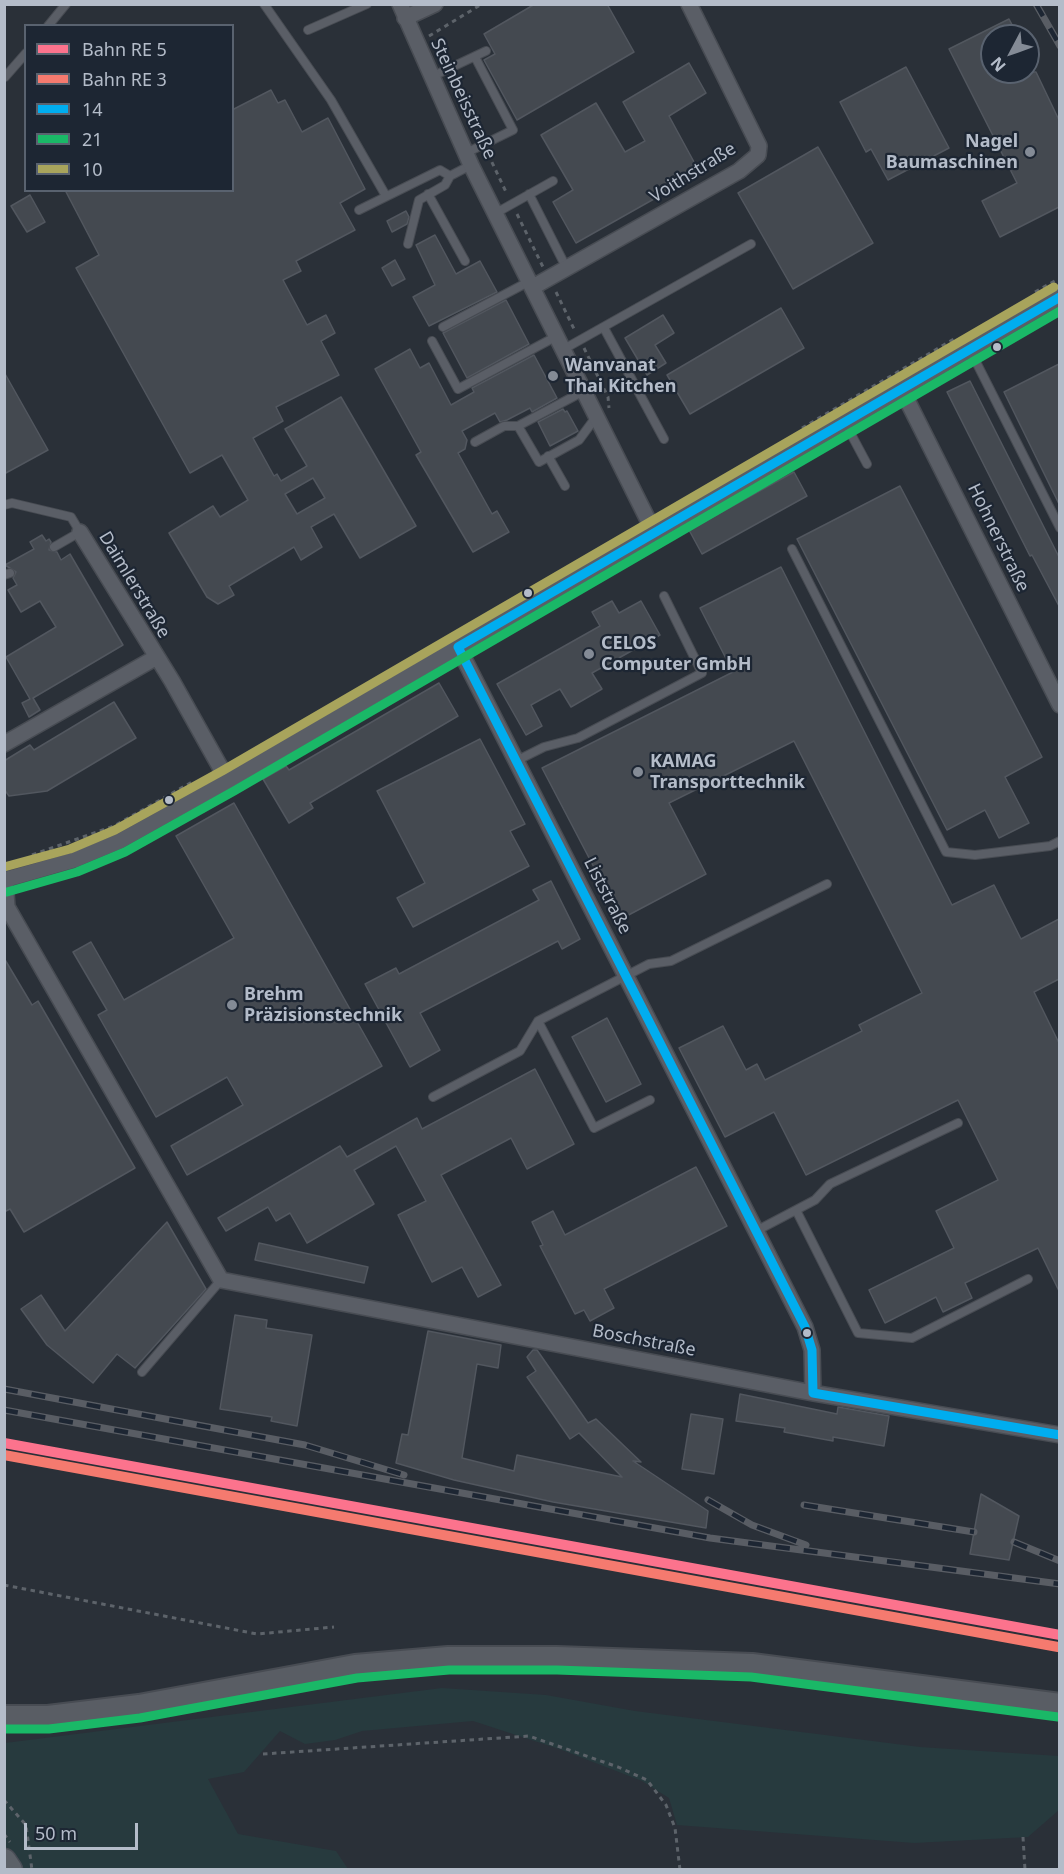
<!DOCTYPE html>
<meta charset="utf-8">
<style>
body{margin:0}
#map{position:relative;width:1064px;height:1874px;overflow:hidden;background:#2a3038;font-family:"Noto Sans",sans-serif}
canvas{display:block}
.frame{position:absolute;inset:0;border:6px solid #b4bcc9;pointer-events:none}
.legend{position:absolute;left:24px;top:24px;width:210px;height:168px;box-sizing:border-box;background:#1d2633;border:2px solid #59626f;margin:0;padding:8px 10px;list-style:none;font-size:18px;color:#b4bcc9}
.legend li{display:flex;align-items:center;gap:12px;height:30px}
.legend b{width:30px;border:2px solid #59626f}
.north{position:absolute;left:980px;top:24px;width:60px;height:60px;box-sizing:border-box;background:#1d2633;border:2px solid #59626f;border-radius:50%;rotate:229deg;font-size:16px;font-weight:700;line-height:24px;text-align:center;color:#b4bcc9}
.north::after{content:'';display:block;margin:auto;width:21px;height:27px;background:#848b96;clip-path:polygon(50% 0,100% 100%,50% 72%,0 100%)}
.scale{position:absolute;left:24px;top:1823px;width:114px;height:27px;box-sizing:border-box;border:3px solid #b4bcc9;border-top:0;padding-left:8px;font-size:18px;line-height:21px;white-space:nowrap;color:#b4bcc9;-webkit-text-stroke:4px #1d2633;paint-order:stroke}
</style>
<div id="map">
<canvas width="1064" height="1874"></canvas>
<div class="frame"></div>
<ul class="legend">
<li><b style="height:8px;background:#fc738d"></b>Bahn RE 5</li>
<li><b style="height:8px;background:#f57a6f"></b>Bahn RE 3</li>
<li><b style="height:8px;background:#00adef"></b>14</li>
<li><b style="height:8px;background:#1ab867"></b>21</li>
<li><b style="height:8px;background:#a8a45c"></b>10</li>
</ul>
<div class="north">N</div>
<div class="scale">50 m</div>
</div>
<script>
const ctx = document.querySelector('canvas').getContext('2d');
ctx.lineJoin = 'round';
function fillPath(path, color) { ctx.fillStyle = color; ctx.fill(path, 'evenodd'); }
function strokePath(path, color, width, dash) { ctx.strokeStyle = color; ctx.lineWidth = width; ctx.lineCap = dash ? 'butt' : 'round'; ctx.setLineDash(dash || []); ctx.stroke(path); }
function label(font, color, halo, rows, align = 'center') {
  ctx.font = font + ' "Noto Sans",sans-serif'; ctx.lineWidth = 4.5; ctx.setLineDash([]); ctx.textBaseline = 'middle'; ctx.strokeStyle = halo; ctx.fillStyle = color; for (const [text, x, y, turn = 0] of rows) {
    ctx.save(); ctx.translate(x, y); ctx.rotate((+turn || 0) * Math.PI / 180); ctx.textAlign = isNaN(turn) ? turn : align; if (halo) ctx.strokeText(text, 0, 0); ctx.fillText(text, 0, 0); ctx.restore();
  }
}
fillPath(new Path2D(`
 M442 1688 546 1695 635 1711 920 1747 1059 1756V1810L1028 1837 914 1843 677 1825 669 1798 642 1781 562 1750 473 1721 362 1731 335 1740 305 1744 280 1731 244 1772 208 1779 238 1834 336 1851 348 1869 5 1870V1743Z`), '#273a3e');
const building = new Path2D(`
 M535 4H607L634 52 517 120 484 60 495 54 484 34Z
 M1009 19 1018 36H992V72H1036L1059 120V207L1000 237 982 201 1017 183 949 49Z
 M689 63 706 93 669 116 700 173 576 243 553 202 573 190 541 135 596 103 625 152 645 141 623 102Z
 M906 67 949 148 888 180 871 149 866 152 840 102Z
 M271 90 278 103 285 100 302 132 328 118 365 189 340 203 355 230 296 261 301 271 283 280 307 325 326 315 335 333 321 341 339 375 276 407 283 421 253 438 274 476 277 474 281 481 307 466 285 429 341 397 416 526 360 558 334 514 311 527 322 547 301 560 294 547 229 586 234 595 218 604 207 597 169 533 213 506 220 517 248 500 222 455 190 473 76 268 99 255 65 190H232V110ZM313 478 325 498 297 514 285 494Z
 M818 147 873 243 793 289 738 193Z
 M30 195 45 222 27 232 11 206Z
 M406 211 409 217 407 224 392 232 387 221Z
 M435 235 456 274 480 261 497 292 429 326 413 297 435 285 416 245Z
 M395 260 405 279 392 286 382 268Z
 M506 300 529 344 467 378 443 333Z
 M781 308 804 348 690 414 667 375Z
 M663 315 674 333 655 345 666 363 647 375 625 338Z
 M410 349 420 368 429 363 451 405 474 392 472 388 534 355 557 398 532 412 530 408 507 420 500 422 495 413 462 431 467 440 465 449 458 453 492 514 497 511 509 532 473 552 416 455 421 452 375 369Z
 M1059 364V504L1004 392Z
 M4 372 48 450 4 474Z
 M970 381 1059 557V606L1032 555 1030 556 947 392Z
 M563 409 565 412 567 411 578 431 550 446 538 422Z
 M794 472 807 496 702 554 689 530Z
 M900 486 1042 757 1005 777 1029 823 999 838 985 810 947 830 797 539Z
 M42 535 46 541 49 539 51 542 49 550 57 552 61 560 70 554 123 645 33 698 40 710 29 717 22 703 30 699 6 657 56 627 40 601 21 612 8 590 17 585 13 578 16 572 5 565 34 549 30 542Z
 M781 567 952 905 994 885 1021 939 1059 919V979L1034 992 1059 1043V1291L1038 1248 965 1283 972 1298 943 1312 936 1297 885 1323 869 1290 954 1248 936 1211 998 1180 958 1100 806 1175 774 1112 725 1137 679 1048 723 1026 746 1070 757 1064 765 1080 862 1031 859 1025 922 993 794 741 669 803 706 874 621 919 542 768 733 672 700 608Z
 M612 601 619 613 641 601 660 635 592 673 602 689 571 707 560 689 531 705 542 726 526 735 497 684 600 626 592 612Z
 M439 683 458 716 310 803 313 808 289 823 263 779 286 766 289 770Z
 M114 702 136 738 47 791 9 796 4 789V761L30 745 34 750Z
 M480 739 525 824 510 831 529 866 413 927 397 898 425 883 377 791Z
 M234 803 382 1066 187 1175 171 1146 243 1105 227 1077 156 1117 98 1015 107 1010 73 952 91 942 124 1000 234 938 176 836Z
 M551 881 580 939 562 949 558 941 420 1013 440 1050 410 1067 365 984 396 968 399 974 539 900 533 890Z
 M4 958 32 1005 38 1001 135 1168 24 1232 10 1209 4 1212Z
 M607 1018 641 1084 606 1102 572 1037Z
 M535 1069 574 1144 527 1169 511 1138 441 1175 501 1285 478 1297 462 1267 432 1282 398 1215 426 1201 396 1146 354 1170 374 1204 307 1243 290 1213 276 1221 268 1207 226 1231 218 1218 340 1146 347 1157 417 1118 422 1129Z
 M696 1167 727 1226 604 1289 614 1308 590 1321 584 1310 575 1314 540 1246 543 1245 532 1222 553 1211 565 1235Z
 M167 1222 206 1289 135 1368 117 1354 93 1383 47 1345 21 1309 41 1295 65 1331Z
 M259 1243 368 1267 364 1283 255 1260Z
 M235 1315 267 1320 266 1328 312 1335 297 1426 271 1421 272 1417 220 1409Z
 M428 1331 501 1345 498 1368 477 1364 462 1458 514 1471 517 1455 622 1477 579 1433 570 1439 527 1377 536 1371 527 1357 533 1350H537L588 1423 596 1419 641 1462 633 1461 708 1511 706 1528 553 1502 454 1480 396 1463 402 1434 408 1435Z
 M740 1394 837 1414 838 1407 889 1416 884 1446 833 1437V1441L784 1432 785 1428 736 1421Z
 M691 1414 723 1419 714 1474 682 1469Z
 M981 1494 1019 1516 1009 1560 970 1554Z`);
fillPath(building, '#444950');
strokePath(building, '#52575f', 1.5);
const service = new Path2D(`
 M264 4 331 100 386 196
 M48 26 66 4
 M308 30 367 4
 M5 77 26 53
 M431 77 486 51
 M466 153 513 130 475 57
 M428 194 465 261
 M529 194 567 269
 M359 210 440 170 450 176 471 165
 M496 213 553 181
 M408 244 419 200 445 185 450 176
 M443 327 530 281
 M604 328 664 439
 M432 341 458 389 557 336
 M969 348 1060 528
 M564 349 751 244
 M844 421 867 464
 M518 426 539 462 579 440 596 417
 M475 442 504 426H518L584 391
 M548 456 565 486
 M4 505 12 503 71 517 80 532 54 547
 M792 549 946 852 975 855 1050 846 1060 841
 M4 575 10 573
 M516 761 544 747 578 738 702 673 664 596
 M538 1021 594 1128 650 1100
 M433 1097 520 1051 538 1021 649 964 671 961 827 884
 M796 1210 858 1333 912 1338 1028 1279
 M756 1231 815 1200 830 1184 958 1123
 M142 1372 221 1280`);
const minor = new Path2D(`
 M400 4 471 165 654 532
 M405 18 435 4
 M533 287 739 171 758 155 759 146 689 4
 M901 388 1060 705
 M80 532 172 681 228 781
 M458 647 805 1327 812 1350 813 1393
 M4 744 155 658
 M4 880 74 860 120 841 228 781 1060 297
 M5 880 7 907 221 1280 813 1393 1060 1435`);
const secondary = new Path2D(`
 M4 1717H48L139 1706 355 1666 448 1658H557L752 1665 1060 1705`);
const primary = new Path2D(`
 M4 1861 10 1870`);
strokePath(service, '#484c53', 10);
strokePath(minor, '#484c53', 18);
strokePath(secondary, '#484c53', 26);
strokePath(primary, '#484c55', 27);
strokePath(new Path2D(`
 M429 36 482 4
 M488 154 507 194
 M517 214 543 267
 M556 292 575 331
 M1035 292 1060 278
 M584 348 608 397 609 408
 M802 428 954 339
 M32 855 114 826 192 782
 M4 1585 257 1634 334 1627
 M263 1754 529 1736 618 1767 647 1780 666 1805 675 1828 680 1870
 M4 1800 26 1825 32 1870
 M4 1834 10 1842
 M1023 1837 1025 1870`), '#5d636a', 3, [4.5, 4.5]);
strokePath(service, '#5a5e66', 8);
strokePath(minor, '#5a5e66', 15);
strokePath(secondary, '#595d64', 22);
strokePath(primary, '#5c6168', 24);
const rail = new Path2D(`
 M1036 4 1060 46
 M4 1389 305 1445 404 1475
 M4 1410 710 1538 1060 1584
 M708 1500 752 1525 806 1545
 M804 1505 974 1532
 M1014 1542 1060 1561`);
strokePath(rail, '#595d64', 7);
strokePath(rail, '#1d2633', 4.5, [14]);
strokePath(new Path2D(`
 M458 647 805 1327 812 1350 813 1393
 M458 647 1060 297
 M813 1393 1060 1435`), '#00adef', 9);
strokePath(new Path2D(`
 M7 892 77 872 125 852 234 791 1060 311
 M4 1729H49L140 1718 357 1678 449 1670H557L751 1677 1058 1717`), '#1ab867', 9);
strokePath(new Path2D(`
 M4 867 70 849 115 830 222 771 1054 287`), '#a8a45c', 9);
strokePath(new Path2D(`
 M4 1443 1060 1635`), '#fc738d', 10);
strokePath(new Path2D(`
 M4 1455 1058 1647`), '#f57a6f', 10);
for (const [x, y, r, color] of [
 [1030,152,6,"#848b96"],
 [997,347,5,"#b4bcc9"],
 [553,376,6,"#848b96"],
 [528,593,5,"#b4bcc9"],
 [589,654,6,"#848b96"],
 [638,772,6,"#848b96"],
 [169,800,5,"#b4bcc9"],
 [232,1005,6,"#848b96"],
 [807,1333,5,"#b4bcc9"]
]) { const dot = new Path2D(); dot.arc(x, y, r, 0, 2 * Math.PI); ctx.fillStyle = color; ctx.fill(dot); strokePath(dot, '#1d2633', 2); }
label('18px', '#b4bcc9', '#1d2633', [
 ["Steinbeisstraße",463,99,65],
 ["Voithstraße",693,173,-32],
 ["Hohnerstraße",998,538,64],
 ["Daimlerstraße",134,585,59],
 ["Liststraße",607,896,63],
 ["Boschstraße",644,1341,11]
]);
label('bold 18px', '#b4bcc9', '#1d2633', [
 ["Nagel",1018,142,"right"],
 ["Baumaschinen",1018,163,"right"],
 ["Wanvanat",565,366],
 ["Thai Kitchen",565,387],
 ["CELOS",601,644],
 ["Computer GmbH",601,665],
 ["KAMAG",650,762],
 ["Transporttechnik",650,783],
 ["Brehm",244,995],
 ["Präzisionstechnik",244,1016]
], 'left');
</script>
